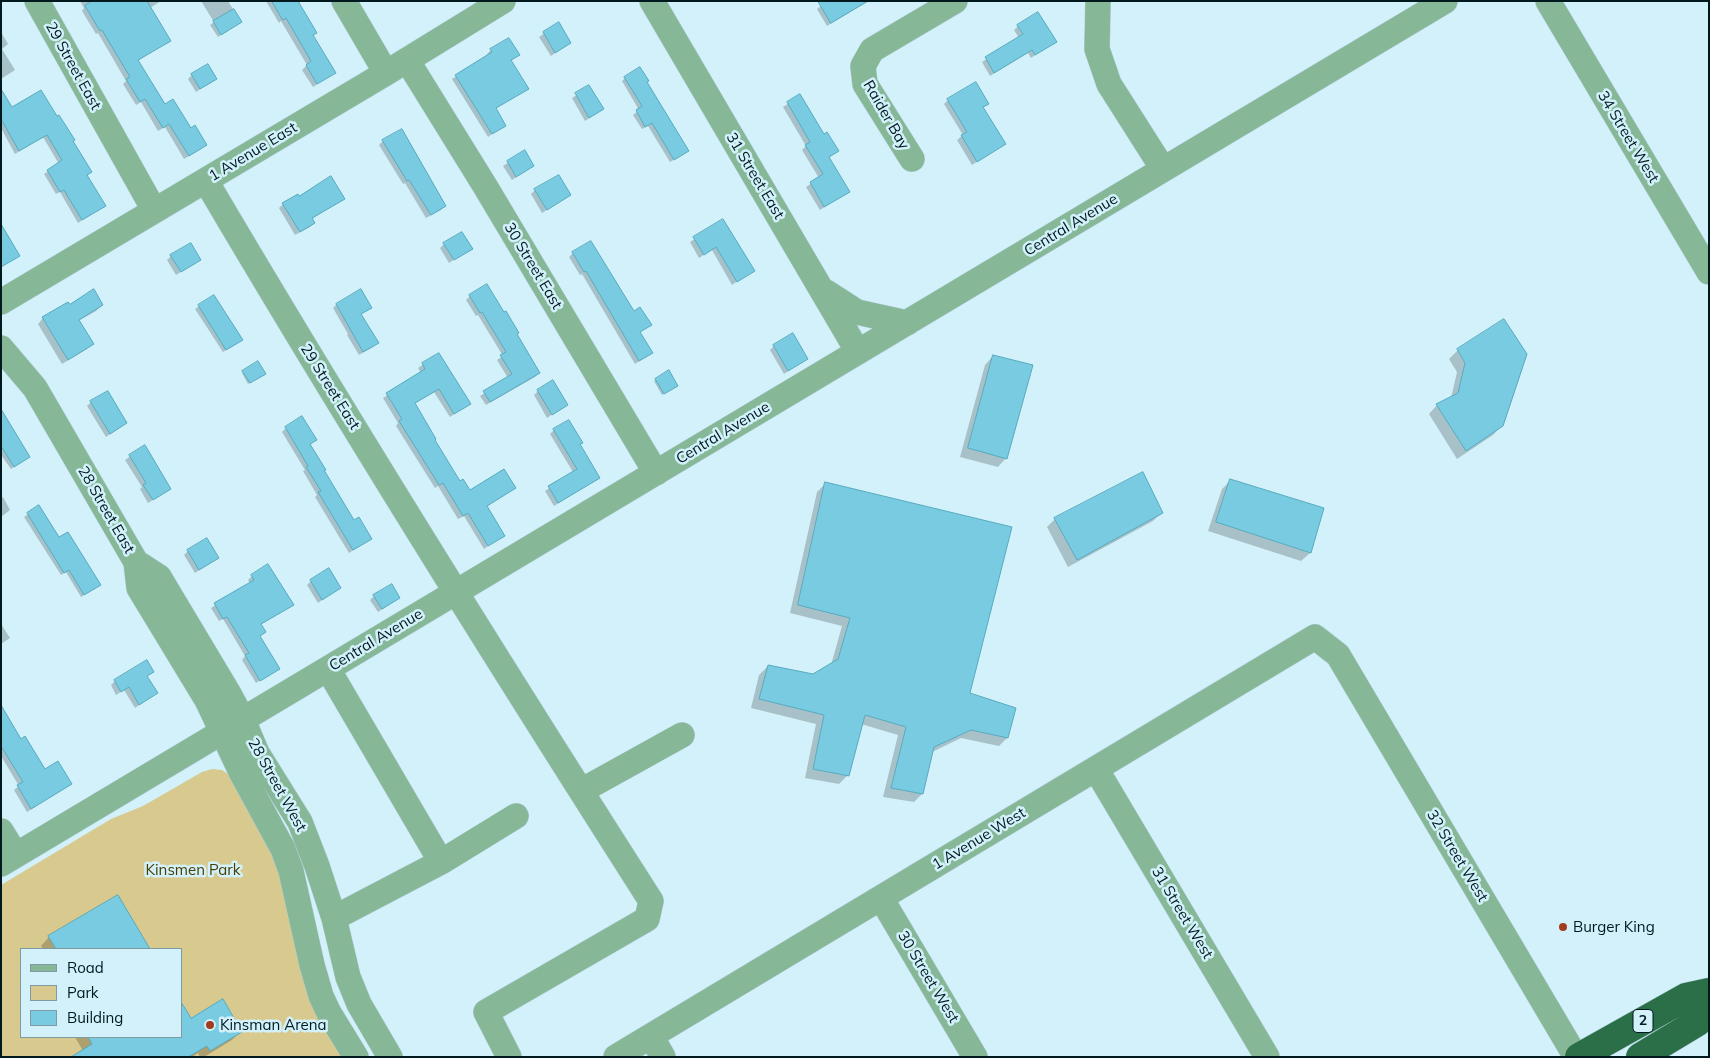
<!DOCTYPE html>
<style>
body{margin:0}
#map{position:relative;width:1710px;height:1058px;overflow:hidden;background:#d2f1fa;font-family:Mulish,sans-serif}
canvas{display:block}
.frame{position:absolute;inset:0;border:2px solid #00191f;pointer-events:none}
.legend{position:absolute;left:20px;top:948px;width:162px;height:90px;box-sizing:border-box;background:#d2f1fa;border:1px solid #7e9ba2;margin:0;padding:6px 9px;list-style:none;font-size:15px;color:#00191f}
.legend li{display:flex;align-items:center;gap:10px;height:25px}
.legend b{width:25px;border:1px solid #7e9ba2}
</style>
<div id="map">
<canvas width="1710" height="1058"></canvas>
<div class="frame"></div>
<ul class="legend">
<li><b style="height:6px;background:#86b797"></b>Road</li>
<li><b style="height:14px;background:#d8c98e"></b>Park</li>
<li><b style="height:14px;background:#78cbe0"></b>Building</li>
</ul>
</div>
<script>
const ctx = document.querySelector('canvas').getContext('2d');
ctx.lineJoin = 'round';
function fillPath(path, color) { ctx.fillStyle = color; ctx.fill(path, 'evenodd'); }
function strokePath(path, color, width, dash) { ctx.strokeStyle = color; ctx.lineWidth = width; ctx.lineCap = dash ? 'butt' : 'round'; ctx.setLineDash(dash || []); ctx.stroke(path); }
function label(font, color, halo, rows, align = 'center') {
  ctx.font = font + ' Mulish,sans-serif'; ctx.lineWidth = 5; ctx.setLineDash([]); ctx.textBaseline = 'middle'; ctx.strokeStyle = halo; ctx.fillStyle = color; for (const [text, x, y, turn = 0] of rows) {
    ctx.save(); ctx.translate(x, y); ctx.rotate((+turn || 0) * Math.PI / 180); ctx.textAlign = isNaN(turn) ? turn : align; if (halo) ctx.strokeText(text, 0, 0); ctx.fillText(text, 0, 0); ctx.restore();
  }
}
fillPath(new Path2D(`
 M212 769 222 770 232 777 266 833 342 1057H1V885L111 819 143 806 202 772ZM21 949H181V1037H21Z`), '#d8c98e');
fillPath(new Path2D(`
 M80 1H161L150 8 169 40 138 61 164 105 205 145 201 149 184 159 165 127 158 131 141 102 136 105 123 84 126 81 98 33 96 34 82 11 84 8Z
 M201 1H228L241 22 218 37 210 25 214 22Z
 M266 1H299L312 36 334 72 330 76 313 87 302 70 307 65 281 21 279 23Z
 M827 1H869L827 26 817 9Z
 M558 24 569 43 551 56 539 37Z
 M1018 26 1055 42 1031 58 1028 53 990 76 982 62 1019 38 1014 30Z
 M1 32 8 44 2 49 15 70 1 79Z
 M491 50 518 55 511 61 523 92 495 109 505 125 488 137 452 79 489 56 487 54Z
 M192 75 215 79 196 92 188 79Z
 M625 78 645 82 684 154 670 162 648 126 642 129 633 115 639 110 622 81Z
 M589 87 602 109 585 121 572 98Z
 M800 96 824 135 838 151 828 158 848 192 820 210 806 187 819 178 802 150 806 146 783 107Z
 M948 100 988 104 982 108 1004 144 972 165 957 140 963 135 944 104Z
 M1 107 12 109 72 141 91 172 87 176 104 206 78 223 60 192 56 194 44 174 59 164 43 137 15 154 1 128Z
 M383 141 445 206 441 210 426 218 405 183 403 184 379 145Z
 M524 152 533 166 512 180 503 166Z
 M535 190 570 195 542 213 531 194Z
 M298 197 343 199 312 219 314 223 310 227 295 235 279 208 283 204Z
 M723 221 754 270 732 285 712 250 699 258 690 242Z
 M444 244 471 249 449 263 440 248Z
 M573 253 633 312 650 325 639 333 647 356 635 364 582 274 580 275 569 257Z
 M171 256 200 260 176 275 167 260Z
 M470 296 516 335 539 373 535 377 486 405 480 396 508 378 497 360 503 356 478 315 476 316 466 300Z
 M214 297 242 340 223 352 195 309Z
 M337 304 371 307 360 315 377 343 373 347 359 355 347 335 348 334 333 308Z
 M102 305 96 311 78 321 92 344 87 349 62 364 38 324 43 318 69 306Z
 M774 346 807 358 784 374 770 350Z
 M1458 350 1502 425 1493 435 1457 459 1429 414 1437 405 1451 398 1457 372 1449 359Z
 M439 354 469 404 450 417 434 392 414 404 434 440 460 483 469 491 515 488 486 507 503 535 484 549 464 516 458 519 438 486 435 488 396 426 398 423 383 398 421 373 418 368Z
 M993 356 1006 458 998 467 960 457 985 365Z
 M243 372 262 375 248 384 242 373Z
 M656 380 675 387 662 395 654 381Z
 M538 391 566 405 547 418 534 395Z
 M91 402 126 423 106 437 87 406Z
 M1 421 28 457 11 469 1 455Z
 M286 428 315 440 309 445 366 542 349 553 315 497 317 495 303 471 305 470 282 432Z
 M554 430 579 445 599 478 554 506 545 491 573 472 550 434Z
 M145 446 170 489 148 503 140 489 142 487 125 460Z
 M1231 480 1322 509 1310 553 1301 561 1208 531 1222 489Z
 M826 483 968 694 1007 738 999 746 961 738 932 752 922 794 914 802 883 797 898 735 861 724 848 775 839 784 805 778 816 724 751 708 759 675 768 666 813 675 831 665 842 626 790 613 817 492Z
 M3 497 10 510 1 517V498Z
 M39 507 58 539 100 585 81 597 66 572 61 575 24 517Z
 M1162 512 1153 521 1068 567 1047 527 1055 519Z
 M188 551 217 558 195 573 184 555Z
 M252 576 292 605 260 625 265 632 259 637 278 669 256 683 242 660 245 656 223 619 219 621 211 608 250 583 248 580Z
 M311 581 339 588 318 603 307 585Z
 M374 596 399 598 378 612 370 600Z
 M1 624 10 638 1 644Z
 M153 671 146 677 156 693 135 708 124 690 116 695 111 685 115 681Z
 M1 708 21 740 44 770 71 784 27 812 14 790 19 786 1 756Z
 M117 897 148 949H43L41 946 49 937Z
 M191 1020 240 1032 232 1040 204 1057H200L198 1053 192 1057H78L83 1051 75 1037H181Z`), '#0003');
const building = new Path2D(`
 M92 1H147L171 41 138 60 165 104 173 99 191 128 195 125 207 145 189 156 169 124 163 128 145 99 140 102 126 79 130 77 102 30 100 31 85 6Z
 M272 1H298L317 33 313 35 336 73 317 84 306 65 311 61 286 18 283 20Z
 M818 1H868L831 23Z
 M234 9 242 22 221 35 213 21Z
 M1038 12 1057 42 1035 55 1032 50 994 73 985 57 1023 34 1017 25Z
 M559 22 571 43 555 53 543 32Z
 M509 38 520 55 511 60 529 89 496 108 506 126 492 134 455 75 492 52 490 49Z
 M208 64 217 79 200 89 191 74Z
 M640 67 649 81 647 82 689 151 674 160 652 123 645 127 636 110 642 106 624 77Z
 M976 82 989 104 983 107 1006 144 977 162 961 135 967 132 947 99Z
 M589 85 604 109 589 118 575 93Z
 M1 89 12 107 41 90 57 116 59 115 75 140 73 141 92 172 87 175 106 206 82 220 64 190 60 192 47 170 62 160 47 135 19 151 1 119Z
 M800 94 824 134 827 132 839 151 829 157 850 192 824 207 810 182 823 174 805 145 810 142 787 102Z
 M402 129 446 206 431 215 409 180 407 181 382 140Z
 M525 150 534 166 516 177 507 161Z
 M559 175 571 195 547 210 534 189Z
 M331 176 345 199 312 218 315 223 300 232 282 203 298 194 299 196Z
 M723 219 755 271 737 282 716 247 704 255 693 237Z
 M1 224 20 256 1 267Z
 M462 232 473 249 454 260 443 243Z
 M591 241 634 311 640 307 652 325 640 332 653 353 639 361 586 271 584 272 572 252Z
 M191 243 201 260 181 272 170 255Z
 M487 284 504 312 506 311 519 333 517 334 540 373 490 402 483 391 512 374 500 355 506 352 482 312 480 313 469 295Z
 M94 289 103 305 79 320 94 344 68 360 42 317 68 302 70 304Z
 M361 289 372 308 361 314 379 343 363 352 336 304Z
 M214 295 243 340 226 350 198 305Z
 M1504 319 1527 354 1503 426 1466 451 1436 404 1458 393 1465 363 1457 349Z
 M793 333 808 359 788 371 773 345Z
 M439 353 471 404 454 414 439 389 415 403 436 439 435 440 460 481 463 479 470 490 504 469 516 488 487 506 505 536 488 546 468 513 463 516 443 483 439 485 399 421 402 419 386 393 425 369 422 363Z
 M993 355 1033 365 1007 459 968 448Z
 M258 361 266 374 250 383 242 371Z
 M669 370 678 386 664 394 655 379Z
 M553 380 568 405 552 415 537 390Z
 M108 391 127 423 110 434 90 401Z
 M1 409 30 457 14 467 1 446Z
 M302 416 317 440 310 444 326 470H324L354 520 359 517 372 539 353 550 318 492 321 491 306 467 308 466 285 427Z
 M569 420 583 443 580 444 600 478 558 503 548 486 577 469 553 429Z
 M145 445 171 489 153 500 143 485 146 483 129 455Z
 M1143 472 1163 513 1077 560 1054 518Z
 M1230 479 1324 508 1311 553 1216 522Z
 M825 482 1012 527 970 693 1016 708 1008 738 971 730 934 747 923 794 891 788 906 727 865 715 849 776 813 769 824 715 759 699 768 665 813 674 838 659 850 618 798 605Z
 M39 505 59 537 68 532 101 585 84 595 69 570 64 573 27 513Z
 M207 538 219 558 199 570 187 550Z
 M268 564 294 605 261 624 266 632 260 636 280 669 260 681 245 655 249 653 227 617 223 619 214 603 254 580 251 575Z
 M329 568 341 588 322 600 310 580Z
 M392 584 400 598 382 609 373 595Z
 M147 660 154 672 147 676 158 693 139 705 129 687 121 692 114 680Z
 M1 705 21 739 25 736 45 769 58 761 72 784 31 809 17 785 23 782 1 746Z
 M118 895 150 949H56L48 936Z
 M223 999 242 1032 210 1051 207 1046 188 1057H71L92 1044 88 1037H181V1002L191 1018Z`);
fillPath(building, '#78cbe0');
strokePath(building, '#57aabe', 1);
const minor = new Path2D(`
 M37 1 154 210
 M344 1 386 73
 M652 1 858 352
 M1098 1 1097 49 1109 84 1163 169
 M1548 1 1709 272
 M407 60 485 186 656 473
 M912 159 865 84 863 66 872 50 955 1
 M206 181C349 424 499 663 651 901L647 919 486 1012 509 1057
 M826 292 857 312 907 323
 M1 302 386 73 503 1
 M1 348 35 388 136 562 139 588 207 700 241 772 283 849 291 871 312 965 321 996 329 1013 356 1057
 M136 562 159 577 229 694 243 720 257 753 300 822 317 866 334 918 348 977 359 1004 390 1057
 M328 669 441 862
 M1096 769 1267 1057
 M581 791 682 735
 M1 831 16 855
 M1 864 1445 1
 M881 898 975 1057
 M334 918 441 862 516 816
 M651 1036 663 1057
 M616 1057 1315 637 1338 655 1576 1057`);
const highway = new Path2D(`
 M1579 1057 1686 997 1709 992
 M1640 1057 1698 1022 1709 1009`);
strokePath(minor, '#b0ced7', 26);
strokePath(highway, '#b0ced7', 29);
strokePath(minor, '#86b797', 25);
strokePath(highway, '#2a6f48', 28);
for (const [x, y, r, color] of [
 [1563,927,5,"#a33b1f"],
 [210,1025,5,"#a33b1f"]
]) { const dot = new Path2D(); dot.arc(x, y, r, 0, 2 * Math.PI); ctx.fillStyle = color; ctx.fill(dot); strokePath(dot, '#d2f1fa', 2); }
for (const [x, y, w] of [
 [1643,1021,20]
]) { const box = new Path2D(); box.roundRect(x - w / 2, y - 11.5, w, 23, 4); ctx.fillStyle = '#d2f1fa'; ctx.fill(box); strokePath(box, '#00191f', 1); }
label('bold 14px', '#00191f', null, [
 ["2",1643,1021]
]);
label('15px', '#00191f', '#d2f1fa', [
 ["29 Street East",73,66,61],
 ["Raider Bay",886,115,60],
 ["34 Street West",1628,137,59],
 ["1 Avenue East",253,152,-31],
 ["31 Street East",755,176,59],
 ["Central Avenue",1071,225,-31],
 ["30 Street East",533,266,59],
 ["29 Street East",330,387,58],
 ["Central Avenue",723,433,-31],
 ["28 Street East",106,510,60],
 ["Central Avenue",376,640,-31],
 ["28 Street West",277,785,61],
 ["1 Avenue West",979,839,-31],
 ["32 Street West",1457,856,59],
 ["31 Street West",1182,913,59],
 ["30 Street West",928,977,59]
]);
label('15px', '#4a3d00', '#d2f1fa', [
 ["Kinsmen Park",193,870]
]);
label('15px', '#00191f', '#d2f1fa', [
 ["Burger King",1573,927],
 ["Kinsman Arena",220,1025]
], 'left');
</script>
